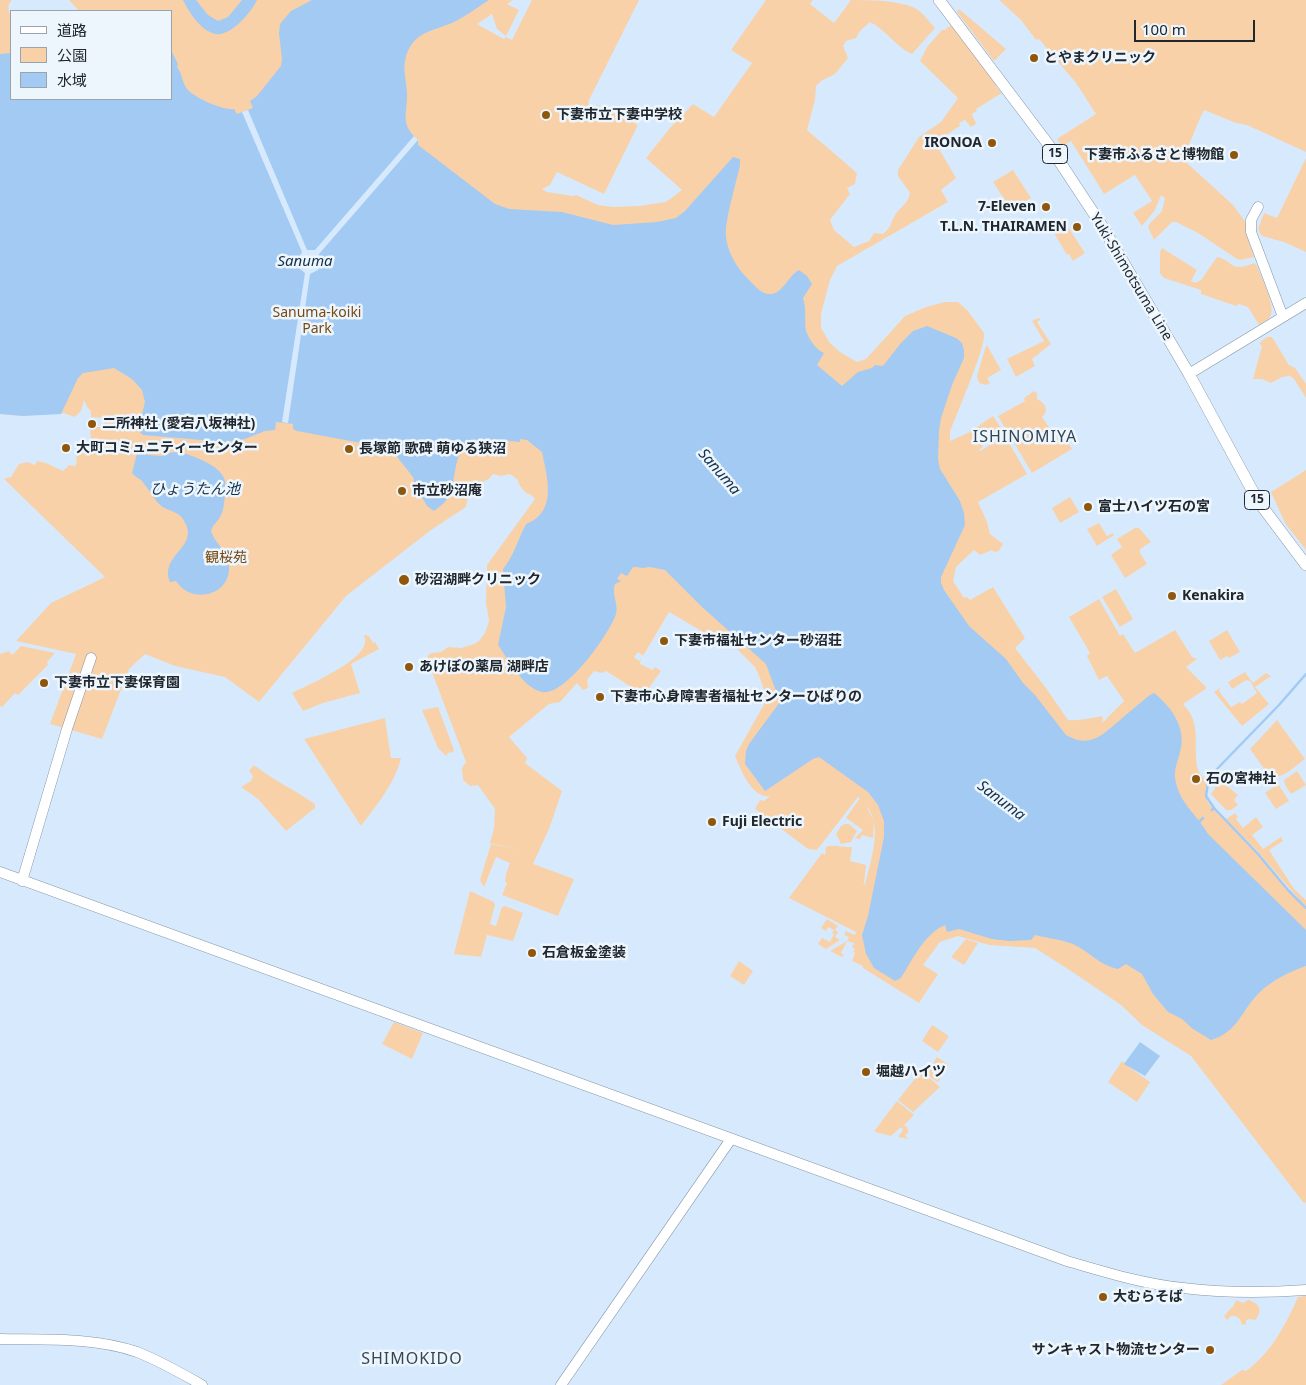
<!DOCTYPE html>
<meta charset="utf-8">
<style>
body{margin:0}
#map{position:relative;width:1306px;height:1385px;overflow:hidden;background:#d7eafd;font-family:"Noto Sans","Noto Sans JP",sans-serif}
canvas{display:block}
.legend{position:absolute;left:10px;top:10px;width:162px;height:90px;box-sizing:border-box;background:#eef6fd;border:1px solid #9ca3aa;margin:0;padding:6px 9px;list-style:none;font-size:15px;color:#20272e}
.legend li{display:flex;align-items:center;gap:10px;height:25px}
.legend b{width:25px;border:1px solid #9ca3aa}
.scale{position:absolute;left:1134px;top:20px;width:121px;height:22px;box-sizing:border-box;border:2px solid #20272e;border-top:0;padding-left:6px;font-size:15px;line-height:18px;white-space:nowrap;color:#20272e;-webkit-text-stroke:4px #eef6fd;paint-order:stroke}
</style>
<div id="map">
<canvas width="1306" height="1385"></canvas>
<ul class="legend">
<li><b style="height:6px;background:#fff"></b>道路</li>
<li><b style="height:14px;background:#f9d1a9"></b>公園</li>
<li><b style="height:14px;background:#a2caf3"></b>水域</li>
</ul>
<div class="scale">100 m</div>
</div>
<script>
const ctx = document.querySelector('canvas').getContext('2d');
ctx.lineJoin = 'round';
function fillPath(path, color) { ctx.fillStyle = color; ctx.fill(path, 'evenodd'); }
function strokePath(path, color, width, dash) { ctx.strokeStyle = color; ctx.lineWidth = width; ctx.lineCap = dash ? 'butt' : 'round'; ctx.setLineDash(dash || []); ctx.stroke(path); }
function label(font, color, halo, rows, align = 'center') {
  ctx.font = font + ' "Noto Sans","Noto Sans JP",sans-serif'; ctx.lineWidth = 5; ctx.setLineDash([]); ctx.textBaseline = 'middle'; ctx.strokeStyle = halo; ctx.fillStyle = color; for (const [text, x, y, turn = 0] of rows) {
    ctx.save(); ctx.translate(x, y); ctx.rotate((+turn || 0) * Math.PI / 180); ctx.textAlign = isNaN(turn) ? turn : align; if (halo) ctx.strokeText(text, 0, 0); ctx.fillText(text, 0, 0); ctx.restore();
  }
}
fillPath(new Path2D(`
 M0 0H12C6 5 9 11 11 18V99H171V11H79L69 0H513L507 4 519 10 506 36 497 29 492 14 477 24 504 39 506 37 512 40 532 0H639L588 102 593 113 597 105 638 125 604 194 557 172 550 185 542 189 547 192 573 196 576 195 598 205 613 207 639 206 666 202 682 190 646 158 670 128 693 104 714 117 752 63 731 50 766 0H813L810 4 834 23 851 0C871 0 896 0 915 8 922 12 929 21 935 28L912 54C895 46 886 30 870 22L860 31 856 38 846 41 843 46 848 58 835 74 821 81 816 86 815 100 807 130 857 173 855 184 847 188 850 194 830 220 834 230 854 247 869 241 874 233 883 234C893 225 889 226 894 217 900 206 907 206 910 193L898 176V170L919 137 941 122 958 98 920 61 927 47 942 30H946L958 41 945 29 952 25 996 83V87L1002 93 976 109 977 111 972 114 976 124 971 127 965 120 959 123 960 126 935 142 956 178 941 190 948 202 837 266 830 280 821 314V328L830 343 840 352 857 362 866 359 905 316 926 307 945 302H958L968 311 984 333C987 344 956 416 950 432V441L968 433 993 416 1003 431 995 436 991 430 984 435 981 431 976 435 983 447 979 450 980 451 1005 436 1027 474 978 502 987 522 990 534 1003 544 999 551 994 552 992 550 980 555 974 550 956 567 953 581 964 598 967 597 970 600 993 587 1025 638 1015 648 1046 688 1068 720C1080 721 1090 718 1102 716L1103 720 1101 724 1124 701 1107 676 1099 680 1087 656 1090 653 1069 617 1099 599 1120 636 1123 634 1135 653 1175 630 1192 657 1197 659 1186 667 1207 688 1183 704C1202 724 1193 741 1197 766 1199 776 1204 776 1207 782 1209 788 1203 792 1209 804L1258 855 1306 910V1203L1303 1202 1191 1056 1142 1025 1121 1005 1074 973 1035 948 989 945 958 936 940 942 923 965 938 974 919 1003 863 968V966L852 961 855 953 853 952 855 949 852 947 854 943 847 941 841 953 844 955 842 957 830 951 847 941 849 937 844 935 846 931 855 935 856 932 789 898 822 853 825 855 826 847C833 844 844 848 852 847L850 861 866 865 864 884 855 879 865 885C870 862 884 825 866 806L874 821 873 838 862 835 860 839 855 838 863 830 846 818 860 798 858 797 817 850 808 849 755 809 760 800 764 801 770 796C752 799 741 770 735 756L767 699 760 678 755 667 719 631 716 634 707 629 705 633 669 612 643 656 638 652 634 657 639 661 641 659 640 664 653 670 655 667 661 671 644 695 606 671 602 673 594 671 587 680 588 688 583 690 577 683 560 702 549 704 509 737 527 758 525 763 562 791 549 829 533 864 574 879 558 916 502 895 507 883 505 882 506 874 510 863 496 857 484 887 480 880 491 844 520 850 490 843 494 828 495 809 478 785 470 786 463 780 462 768 466 762 427 659 429 654 432 653 441 652 448 647 461 648 474 644 479 641 485 633 489 621 486 603 487 565 535 499 531 495 526 493 520 486 517 479 510 474 501 476 493 474 489 479 478 484 475 483 468 497 466 507 431 530 346 596 259 702 225 677 175 666 145 654 129 669 102 739 50 724 76 654 16 641 51 603 105 577 4 479 11 477 19 464 27 462 35 465 37 461 46 463 63 471 69 465 76 466 77 447 87 446 91 444 90 427H104V418L91 417V411L87 407 84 400 81 411 75 417 63 413 23 416 0 414Z
 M999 0H1306V152L1247 125 1236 123 1204 110C1196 125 1192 142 1183 155L1186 162 1233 205 1244 220 1249 229V242L1254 257 1240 260 1237 259 1198 233 1176 222H1172L1154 240 1148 227 1151 222 1162 211 1165 198 1161 195 1155 210 1142 226 1133 213 1152 201 1135 175 1104 194 1071 141 1062 146 1057 139 1096 114 1076 83 1039 39 1036 40 1021 20Z
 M959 9 1006 49 994 61 957 12Z
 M1306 158V252L1284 242 1262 236 1258 229 1264 213 1277 218Z
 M1013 170 1031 198 1011 209 993 182Z
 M1062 218 1085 253 1073 261 1069 254 1067 255 1050 226Z
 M1162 248 1197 270 1191 281 1195 283 1201 280 1217 257C1235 261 1229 273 1254 263L1257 266C1261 277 1275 304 1271 315 1269 320 1263 322 1259 325L1248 307 1239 304 1236 306 1201 294V290L1164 278 1160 273V252Z
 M1038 318 1041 319 1037 322 1051 344 1032 359 1035 366 1016 377 1007 359 1044 341 1032 321Z
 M1267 337H1272L1289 365 1295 368 1306 384V398L1294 379 1290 376 1282 377 1271 383 1262 379H1253L1262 346 1259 343Z
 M987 345 1001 370 987 378 990 383 986 385 979 383 977 376 985 349Z
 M1034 391 1038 394 1037 395V399C1046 403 1049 411 1042 417L1061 444 1067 441 1072 449 1032 473 998 416 1025 401 1024 398Z
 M1306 470V550L1285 523 1271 492Z
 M1070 497 1079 512 1060 523 1052 508Z
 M1099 523 1107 536 1113 533 1114 535 1097 546 1087 529Z
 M1135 528H1139L1151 542 1140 549V553L1147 564 1125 578 1111 555 1122 547 1117 539Z
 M1116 589 1133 619 1120 627 1102 597Z
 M1227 630 1240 652 1229 658 1227 656 1220 660 1209 641Z
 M364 635 369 636 373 643 375 642 379 649 351 664 360 693 323 703 303 711 292 693C308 685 364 661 365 642 366 640 364 637 364 635Z
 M21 646 55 653 47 662 48 665 18 695 15 693 2 707 0 706V654L9 651 12 655Z
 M1245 672 1253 683 1266 673 1271 676 1255 687 1269 704 1242 726 1214 692 1220 688 1219 691 1231 707 1240 702 1242 704 1257 693 1250 681 1246 680 1232 689 1228 682Z
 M438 707 454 750 452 753 449 752 446 756 438 748 422 710Z
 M385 718 391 758H401C395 783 377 805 361 826L304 739Z
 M1277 720 1305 759C1294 767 1283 779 1270 777L1250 749Z
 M254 765C273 780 295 790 315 804V808L286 831 258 799 241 787 251 781 253 776 249 771Z
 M1297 771 1306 785 1291 794 1285 785 1284 780Z
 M1220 780 1238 795 1234 800 1238 805 1231 810H1226L1211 794Z
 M1278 784 1289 801 1276 809 1265 793Z
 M1235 813 1238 817 1236 819 1243 828 1256 817 1263 827 1252 835 1263 849 1281 837 1283 841 1269 850 1294 889 1306 900V907L1258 852 1226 819Z
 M845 824H849L857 831 851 842 841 844 836 834 841 826Z
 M470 891 494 902 495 905 490 924 496 926 502 907 505 906 523 913 513 941 487 935 481 957 454 954Z
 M827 919 838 926 835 930 838 932 835 937 840 940 826 949 818 944 822 938 830 942 834 934 832 933 834 930 828 927 826 931 821 928Z
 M966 939 978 943 964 965 951 957Z
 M739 961 753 971 744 985 730 976Z
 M394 1022 423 1033 412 1059 382 1044Z
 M932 1025 949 1036 938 1052 922 1041Z
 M937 1057 949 1065 938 1082 926 1075 940 1087 913 1112 898 1100 921 1071 926 1074Z
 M1122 1061 1125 1063V1064L1150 1082 1137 1102 1108 1082Z
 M897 1101 914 1115 904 1125 908 1128 907 1130 909 1131 905 1136 909 1139 898 1137 903 1130 901 1127 891 1136 875 1132V1130Z
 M1306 1296V1385H1221L1242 1370 1246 1371C1271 1353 1286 1324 1298 1297Z
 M1236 1300 1243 1303 1248 1300C1259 1303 1264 1310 1255 1320L1250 1319 1246 1320V1324L1242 1325 1240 1319 1235 1316H1231L1227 1320 1224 1316 1234 1305Z`), '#f9d1a9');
fillPath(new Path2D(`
 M183 0H196L208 15 218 21 228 17 242 0H257C251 13 228 40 212 33 199 28 189 12 183 0Z
 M312 0H489C478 7 467 15 456 21 434 32 411 30 405 61 403 72 407 84 407 95 407 116 400 124 418 140V145L495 204 509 209 562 212 613 225 657 222 676 218 685 211 733 157 740 159V165C737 180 724 223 726 237 728 255 739 271 752 283 757 288 763 295 771 294 783 293 788 276 799 270L807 276 812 284 803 298C807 310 804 321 806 331 809 339 816 350 824 353L817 365 842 386 858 372 872 368 875 365 883 366 901 343 913 331 927 326 956 338 962 343 964 350V358L952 385 941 418 939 431 938 459 940 469 960 501 964 513 965 525 941 577V583L944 590 969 626 1006 659 1023 683 1035 695 1066 735C1090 749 1102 735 1120 720 1130 711 1140 703 1150 695L1154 693C1172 707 1187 729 1180 752 1178 760 1174 770 1175 778 1179 804 1197 814 1208 834L1306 930V966C1289 972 1272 980 1259 993 1241 1011 1238 1032 1211 1040L1193 1029 1182 1019 1168 1012 1153 994 1142 974 1126 964 1118 969C1096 964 1088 949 1070 943 1059 939 1046 938 1035 935L1031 940 1009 941 992 939 959 929 947 932 945 925C924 934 913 959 901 978L895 981 874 968 866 954 862 935 868 916 884 837V821L878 805 868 792 819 757 813 759 765 791 745 764 746 751 749 744 780 702 766 664 702 607 665 570 650 567 643 568 636 567H633L627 576 621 573 617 579 621 581 615 584C611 594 619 604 616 614 610 633 565 697 542 692 522 687 509 660 498 645L506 607 503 569C514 556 518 539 526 524 558 512 547 477 542 452L527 440 520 439V442C507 441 493 438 480 440 451 445 458 474 450 494 447 502 440 506 434 511L427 506 416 487 413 477 394 453 372 445 297 431 293 429V424L276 422 275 430 265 431 245 439 225 442 143 435 138 430 145 402 142 390 132 379 114 368 83 373 78 378 61 414 23 416 0 414V54L11 53V99H171V50L178 64 177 67C182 73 182 82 187 89 193 97 224 111 234 109L237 114 253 108 250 101 257 96 281 66 282 59 279 33 280 24 291 11Z
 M139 445 143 446V452L148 455 162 456C170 450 183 452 192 456 203 460 222 468 225 481 226 486 225 491 225 496 224 502 224 510 221 515 218 522 213 524 211 531 215 544 228 551 229 566 231 596 191 605 176 581L170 582C159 553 202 548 183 519 178 511 167 511 160 505 153 498 148 488 141 480 138 478 134 476 132 473Z
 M1140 1042 1160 1056 1145 1076 1124 1064Z`), '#a2caf3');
fillPath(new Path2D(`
 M248 110 307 250H315L414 136 418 140 319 254 321 259V265L318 270 310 274 288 423 282 422 305 273 300 269 297 261 302 252 242 112Z`), '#d7eafd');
strokePath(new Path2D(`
 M1214 808 1258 854 1288 890 1306 908
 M1212 810 1214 808 1206 796 1208 783 1218 768 1279 705 1306 674
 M1199 822 1203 818`), '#a2caf3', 2.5);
const secondary = new Path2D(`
 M1258 207 1251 220V232L1283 317
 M1189 374 1306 303
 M0 872 1067 1261C1105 1272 1143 1284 1183 1288 1223 1293 1265 1293 1306 1290
 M22 881 67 729 91 658
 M0 1339C45 1340 94 1337 137 1352 160 1361 181 1373 202 1385
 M561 1385 731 1139`);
const primary = new Path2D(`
 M939 0 1048 144 1102 226 1189 374 1258 501 1306 565`);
strokePath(secondary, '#8495a7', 11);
strokePath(primary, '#8495a7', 12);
strokePath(secondary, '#fff', 10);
strokePath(primary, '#fff', 11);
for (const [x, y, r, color] of [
 [1034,58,5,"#8e570c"],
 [546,115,5,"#8e570c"],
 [992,143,5,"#8e570c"],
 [1234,155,5,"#8e570c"],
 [1046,207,5,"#8e570c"],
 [1077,227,5,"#8e570c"],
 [92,424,5,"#8e570c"],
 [66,448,5,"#8e570c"],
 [349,449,5,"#8e570c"],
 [402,491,5,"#8e570c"],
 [1088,507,5,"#8e570c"],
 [404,580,6,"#8e570c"],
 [1172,596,5,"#8e570c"],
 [664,641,5,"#8e570c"],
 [409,667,5,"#8e570c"],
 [44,683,5,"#8e570c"],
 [600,697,5,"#8e570c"],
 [1196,779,5,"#8e570c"],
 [712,822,5,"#8e570c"],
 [532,953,5,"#8e570c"],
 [866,1072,5,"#8e570c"],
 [1103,1297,5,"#8e570c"],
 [1210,1350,5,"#8e570c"]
]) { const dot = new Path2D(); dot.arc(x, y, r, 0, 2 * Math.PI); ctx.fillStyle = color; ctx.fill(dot); strokePath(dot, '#eef6fd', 2); }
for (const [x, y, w] of [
 [1055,154,25],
 [1257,500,25]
]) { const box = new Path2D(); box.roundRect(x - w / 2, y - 9.5, w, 19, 4); ctx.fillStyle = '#eef6fd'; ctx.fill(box); strokePath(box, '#20272e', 1); }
label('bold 12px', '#20272e', null, [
 ["15",1055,154],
 ["15",1257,500]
]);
label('bold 14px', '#20272e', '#eef6fd', [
 ["とやまクリニック",1044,58],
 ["下妻市立下妻中学校",556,115],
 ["IRONOA",982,143,"right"],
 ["下妻市ふるさと博物館",1224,155,"right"],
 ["7-Eleven",1036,207,"right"],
 ["T.L.N. THAIRAMEN",1067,227,"right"],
 ["二所神社 (愛宕八坂神社)",102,424],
 ["大町コミュニティーセンター",76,448],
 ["長塚節 歌碑 萌ゆる狭沼",359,449],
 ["市立砂沼庵",412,491],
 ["富士ハイツ石の宮",1098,507],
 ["砂沼湖畔クリニック",415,580],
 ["Kenakira",1182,596],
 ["下妻市福祉センター砂沼荘",674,641],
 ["あけぼの薬局 湖畔店",419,667],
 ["下妻市立下妻保育園",54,683],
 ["下妻市心身障害者福祉センターひばりの",610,697],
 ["石の宮神社",1206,779],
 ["Fuji Electric",722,822],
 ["石倉板金塗装",542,953],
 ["堀越ハイツ",876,1072],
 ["大むらそば",1113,1297],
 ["サンキャスト物流センター",1200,1350,"right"]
], 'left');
label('14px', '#20272e', '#eef6fd', [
 ["Yuki-Shimotsuma Line",1131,277,59]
]);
label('14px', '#774a13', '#eef6fd', [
 ["Sanuma-koiki",317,313],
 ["Park",317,329],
 ["観桜苑",226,558]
]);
label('italic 15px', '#13304b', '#eef6fd', [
 ["Sanuma",305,262],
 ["Sanuma",719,472,49],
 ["ひょうたん池",195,490],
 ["Sanuma",1001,801,37]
]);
ctx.letterSpacing = '1px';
label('16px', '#354554', '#eef6fd', [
 ["ISHINOMIYA",1025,437],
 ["SHIMOKIDO",412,1359]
]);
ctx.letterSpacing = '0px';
</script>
